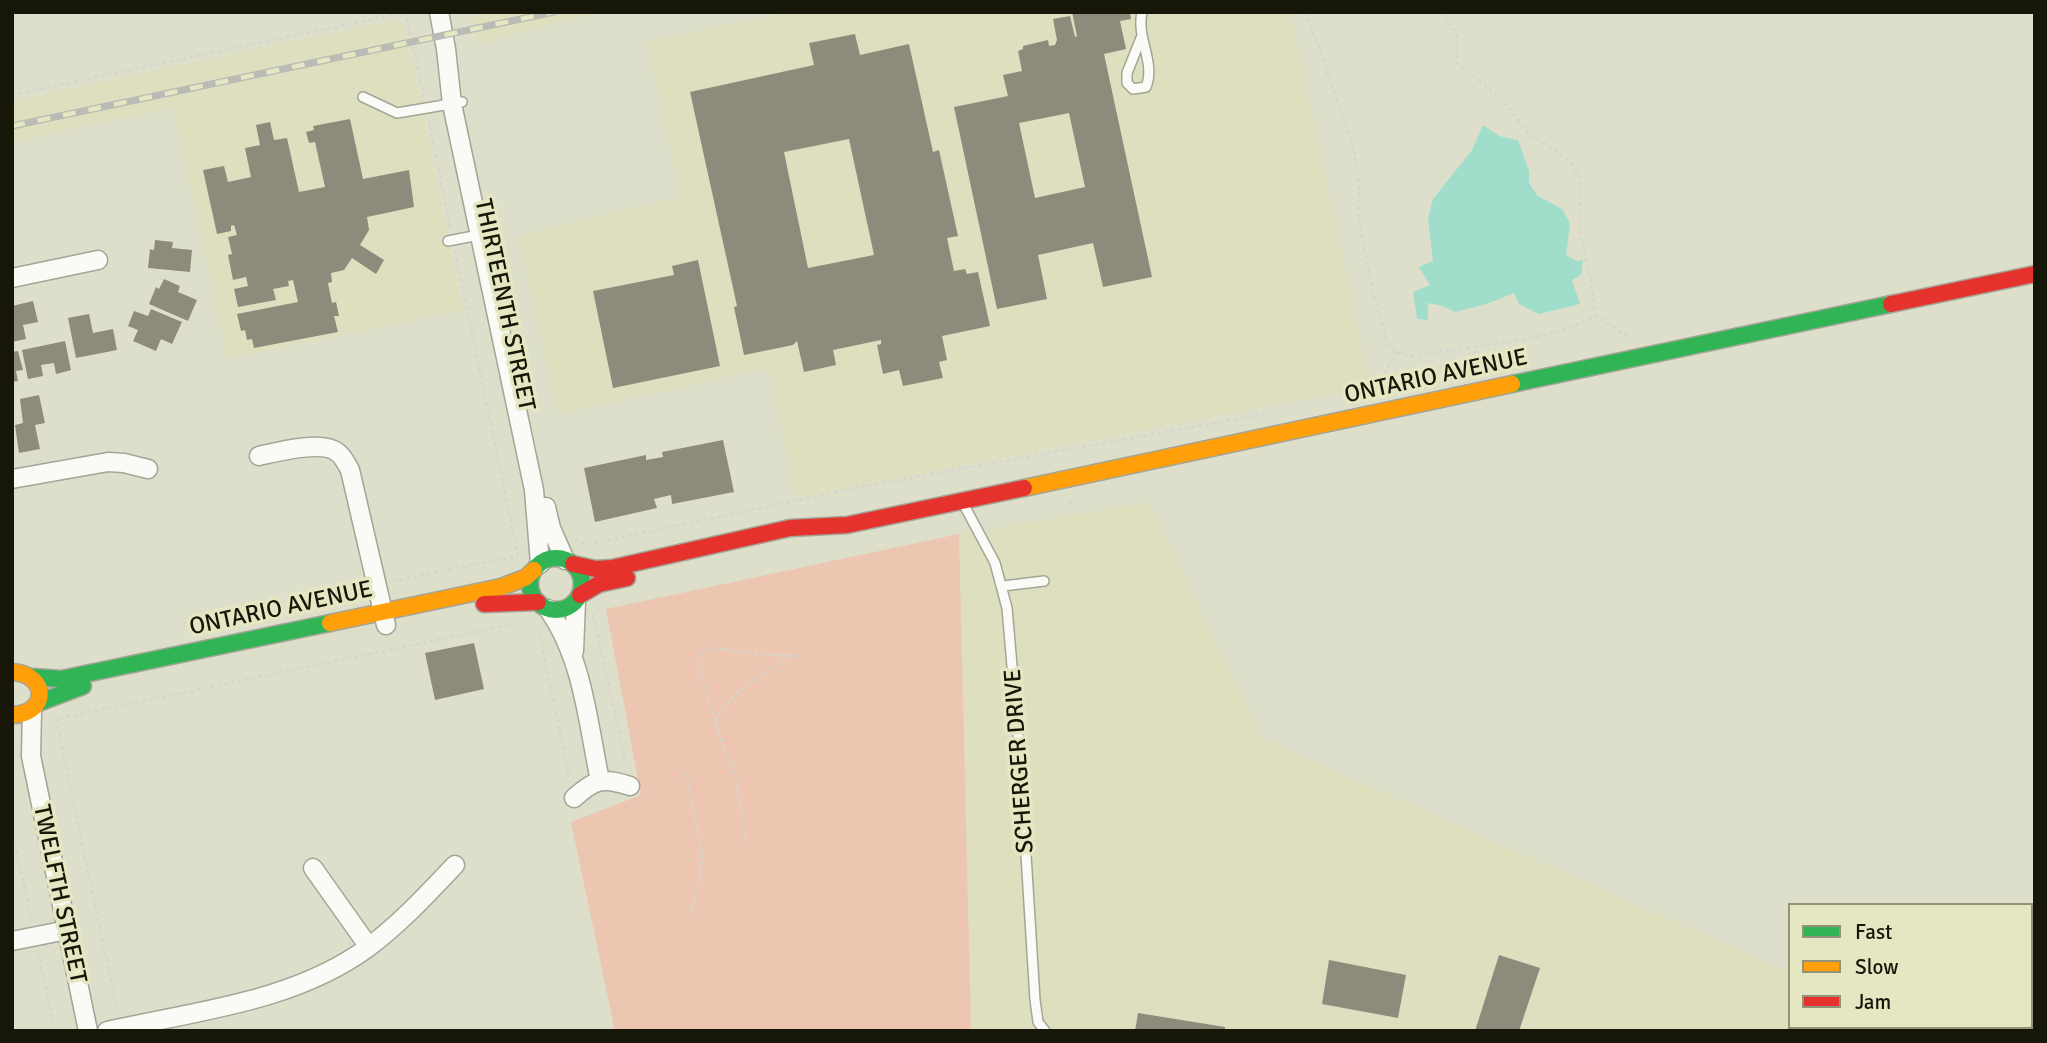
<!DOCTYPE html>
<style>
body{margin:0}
#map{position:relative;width:2047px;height:1043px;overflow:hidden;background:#dedfcb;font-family:Signika,sans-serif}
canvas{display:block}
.frame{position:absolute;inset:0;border:14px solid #161609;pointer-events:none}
.legend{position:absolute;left:1788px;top:903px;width:245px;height:126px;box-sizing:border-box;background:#e5e7c3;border:2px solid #929379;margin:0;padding:9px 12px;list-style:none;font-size:21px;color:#161609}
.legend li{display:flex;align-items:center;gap:14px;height:35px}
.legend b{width:35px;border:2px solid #929379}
</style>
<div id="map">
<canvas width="2047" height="1043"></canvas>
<div class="frame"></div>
<ul class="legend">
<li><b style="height:9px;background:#30b455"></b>Fast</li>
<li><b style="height:9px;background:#ff9f0a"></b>Slow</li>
<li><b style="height:9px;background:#e5322d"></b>Jam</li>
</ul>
</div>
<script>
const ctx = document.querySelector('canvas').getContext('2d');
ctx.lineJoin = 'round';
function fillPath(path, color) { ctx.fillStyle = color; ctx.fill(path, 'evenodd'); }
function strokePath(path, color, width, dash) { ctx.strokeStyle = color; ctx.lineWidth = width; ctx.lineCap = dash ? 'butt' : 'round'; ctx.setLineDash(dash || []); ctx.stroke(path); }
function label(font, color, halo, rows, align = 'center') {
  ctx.font = font + ' Signika,sans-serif'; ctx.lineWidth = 7; ctx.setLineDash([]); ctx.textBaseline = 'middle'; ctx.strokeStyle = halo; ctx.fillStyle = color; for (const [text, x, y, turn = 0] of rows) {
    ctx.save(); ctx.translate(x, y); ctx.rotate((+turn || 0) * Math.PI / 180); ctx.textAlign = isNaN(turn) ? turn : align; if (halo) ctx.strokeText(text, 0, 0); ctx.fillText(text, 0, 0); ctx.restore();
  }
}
fillPath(new Path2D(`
 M494 12H599L477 44 472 17Z
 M792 12H1290L1370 386 796 498 769 368 558 414 518 236 681 197 647 41Z
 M401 19 409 56 383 62 412 57 463 310 228 358 173 107 12 142V101Z
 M1148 502 1263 739 1790 973V1027H1911L1919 1031H971L959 534Z`), '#dddfbe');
fillPath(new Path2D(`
 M959 534 971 1031H615L571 822 641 795 606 609Z`), '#ecc6b0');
fillPath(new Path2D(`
 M1483 125 1499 136 1518 140 1529 171V183L1538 196 1562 209 1570 223 1566 255 1577 261 1583 260 1581 275 1572 280 1580 304 1539 314 1519 304 1514 293 1487 304 1455 312 1443 306 1428 303V320L1417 319 1413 292 1430 285 1419 267 1433 261 1428 218 1433 199 1472 150Z`), '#a0decb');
fillPath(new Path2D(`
 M1072 12H1130L1131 19 1120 21 1126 49 1104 54 1152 277 1103 287 1093 243 1038 255 1047 299 997 309 954 107 1008 96 1003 75 1022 71 1018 51 1023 49V46L1048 40 1049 46 1055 45 1057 40 1053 19 1070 16 1075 37 1077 36ZM1069 113 1085 187 1035 198 1019 123Z
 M855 34 860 55 909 44 933 152 939 150 958 236 947 238 954 271 965 269 967 274 978 272 990 326 942 336 947 360 939 362 943 378 903 386 899 370 883 374 877 345 881 344V340L833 350 836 365 804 372 797 341 793 345 744 355 734 307 737 306 690 92 814 65 809 43ZM849 139 874 255 808 268 784 152Z
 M350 119 363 179 409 170 414 207 367 217 369 230 360 245 384 260 376 274 352 258 344 270 331 273 332 282 328 283 332 303 336 302 339 316H334L338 332 254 348 252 339 247 340 245 330 241 331 237 314 298 302 293 280 288 281 289 286 273 289 276 300 238 307 234 289 248 286 246 277 233 280 228 255 232 254 228 237 237 235 234 225 231 226V231L217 234 203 170 224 166 228 182 251 177 245 148 260 145 256 125 270 122 274 140 287 138 299 192 325 187 315 142 309 143 306 132 314 130 313 126Z
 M155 240 173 242 172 248 192 250 190 272 148 268 150 249 154 250Z
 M698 260 720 366 613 388 593 291 674 275 672 266Z
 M164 279 180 286 178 292 197 300 188 321 149 304 156 287 159 289Z
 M33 301 38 322 23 325 26 339 12 342V306Z
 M151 309 182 322 172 344 161 339 156 351 133 341 138 330 128 326 134 311 148 316Z
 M89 314 93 333 113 329 117 350 76 358 68 318Z
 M65 341 71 370 56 374 54 363 41 365 43 376 28 379 22 350Z
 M18 351 23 370 16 371 18 381 12 382V352Z
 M39 395 45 423 35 425 40 449 19 453 15 425 23 423 20 399Z
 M723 440 734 492 672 504 671 495 654 499 657 508 595 522 584 468 646 455V460L663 457 662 452Z
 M474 643 484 689 435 700 425 653Z
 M1499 955 1540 968 1519 1031H1475Z
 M1329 960 1406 975 1398 1018 1322 1004Z
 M1138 1013 1225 1027V1031H1135Z`), '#8e8b7d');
const lane = new Path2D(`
 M1141 38 1127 73V83L1133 89 1146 87C1156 63 1136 38 1142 12
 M363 97 397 113 462 102
 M448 241 489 233
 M964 505 995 563 1007 608 1020 758 1035 1000 1038 1022 1045 1031
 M1003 586 1044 581`);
const street = new Path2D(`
 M439 12 446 49 452 104 534 490 540 564
 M12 278 98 260
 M259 456C277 452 321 440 337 452 343 456 346 463 350 470L386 625
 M12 479 108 462 124 463 148 469
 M546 507 551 528 565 560
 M548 609C583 658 588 723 600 781
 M574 651 576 602
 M32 711 31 756 88 1031
 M574 798C595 779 603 777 630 786
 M313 868 369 947
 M12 941 67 930
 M107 1031C196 1011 295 1002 370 946 402 922 428 893 455 865`);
const fast = new Path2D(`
 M1512 384 1891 304
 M530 584a26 26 0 1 1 52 0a26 26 0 1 1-52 0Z
 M33 677 61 679 330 623
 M38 703 83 686`);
const slow = new Path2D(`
 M1024 488 1512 384
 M330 623 501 587 525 578 534 570
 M12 672C49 674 49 714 12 715`);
const jam = new Path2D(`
 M1891 304 2035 274
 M573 564 596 569 612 568 790 528 847 525 1024 488
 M580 595 599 584 627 578
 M484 604 538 602`);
strokePath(lane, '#a4a596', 12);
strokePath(street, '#a4a596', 21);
strokePath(fast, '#a4a596', 19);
strokePath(slow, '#a4a596', 19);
strokePath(jam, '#a4a596', 19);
strokePath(new Path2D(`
 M405 12 424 97
 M1306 12 1353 145 1359 184 1358 217 1374 296 1388 344 1396 352 1409 356C1453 349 1563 340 1595 315
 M1440 12 1457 33V63L1500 97 1530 135 1548 145 1574 166 1580 179V232L1593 291 1595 315
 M12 95 406 12
 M429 120 450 227
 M455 251 518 556
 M1595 315 1630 338
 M1373 391 1379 385 1396 352
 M1070 500 1072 508
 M575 539 585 545 860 487 1264 414
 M393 581 517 556
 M303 606 307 602 360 589
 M593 614 626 765
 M539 630 569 777
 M714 721 735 694 791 655
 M686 773 702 853 700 879 691 913
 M12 830 32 921
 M747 843 736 779 713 718 698 663 700 655 711 648 762 654 799 656
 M38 952 55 1031
 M117 1010 56 719 509 625`), '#d5d5cf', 2.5, [3.5, 3.5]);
strokePath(lane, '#fafaf7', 9);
strokePath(street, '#fafaf7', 18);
strokePath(fast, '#30b455', 16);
strokePath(slow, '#ff9f0a', 16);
strokePath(jam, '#e5322d', 16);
const rail = new Path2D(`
 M12 126 554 12`);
strokePath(rail, '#bbbbb6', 7);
strokePath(rail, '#e5e7c3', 4.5, [13]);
label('24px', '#161609', '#e5e7c3', [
 ["THIRTEENTH STREET",504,305,78],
 ["ONTARIO AVENUE",1436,377,-12],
 ["ONTARIO AVENUE",281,609,-12],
 ["SCHERGER DRIVE",1020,761,-94],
 ["TWELFTH STREET",59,894,78]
]);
</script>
